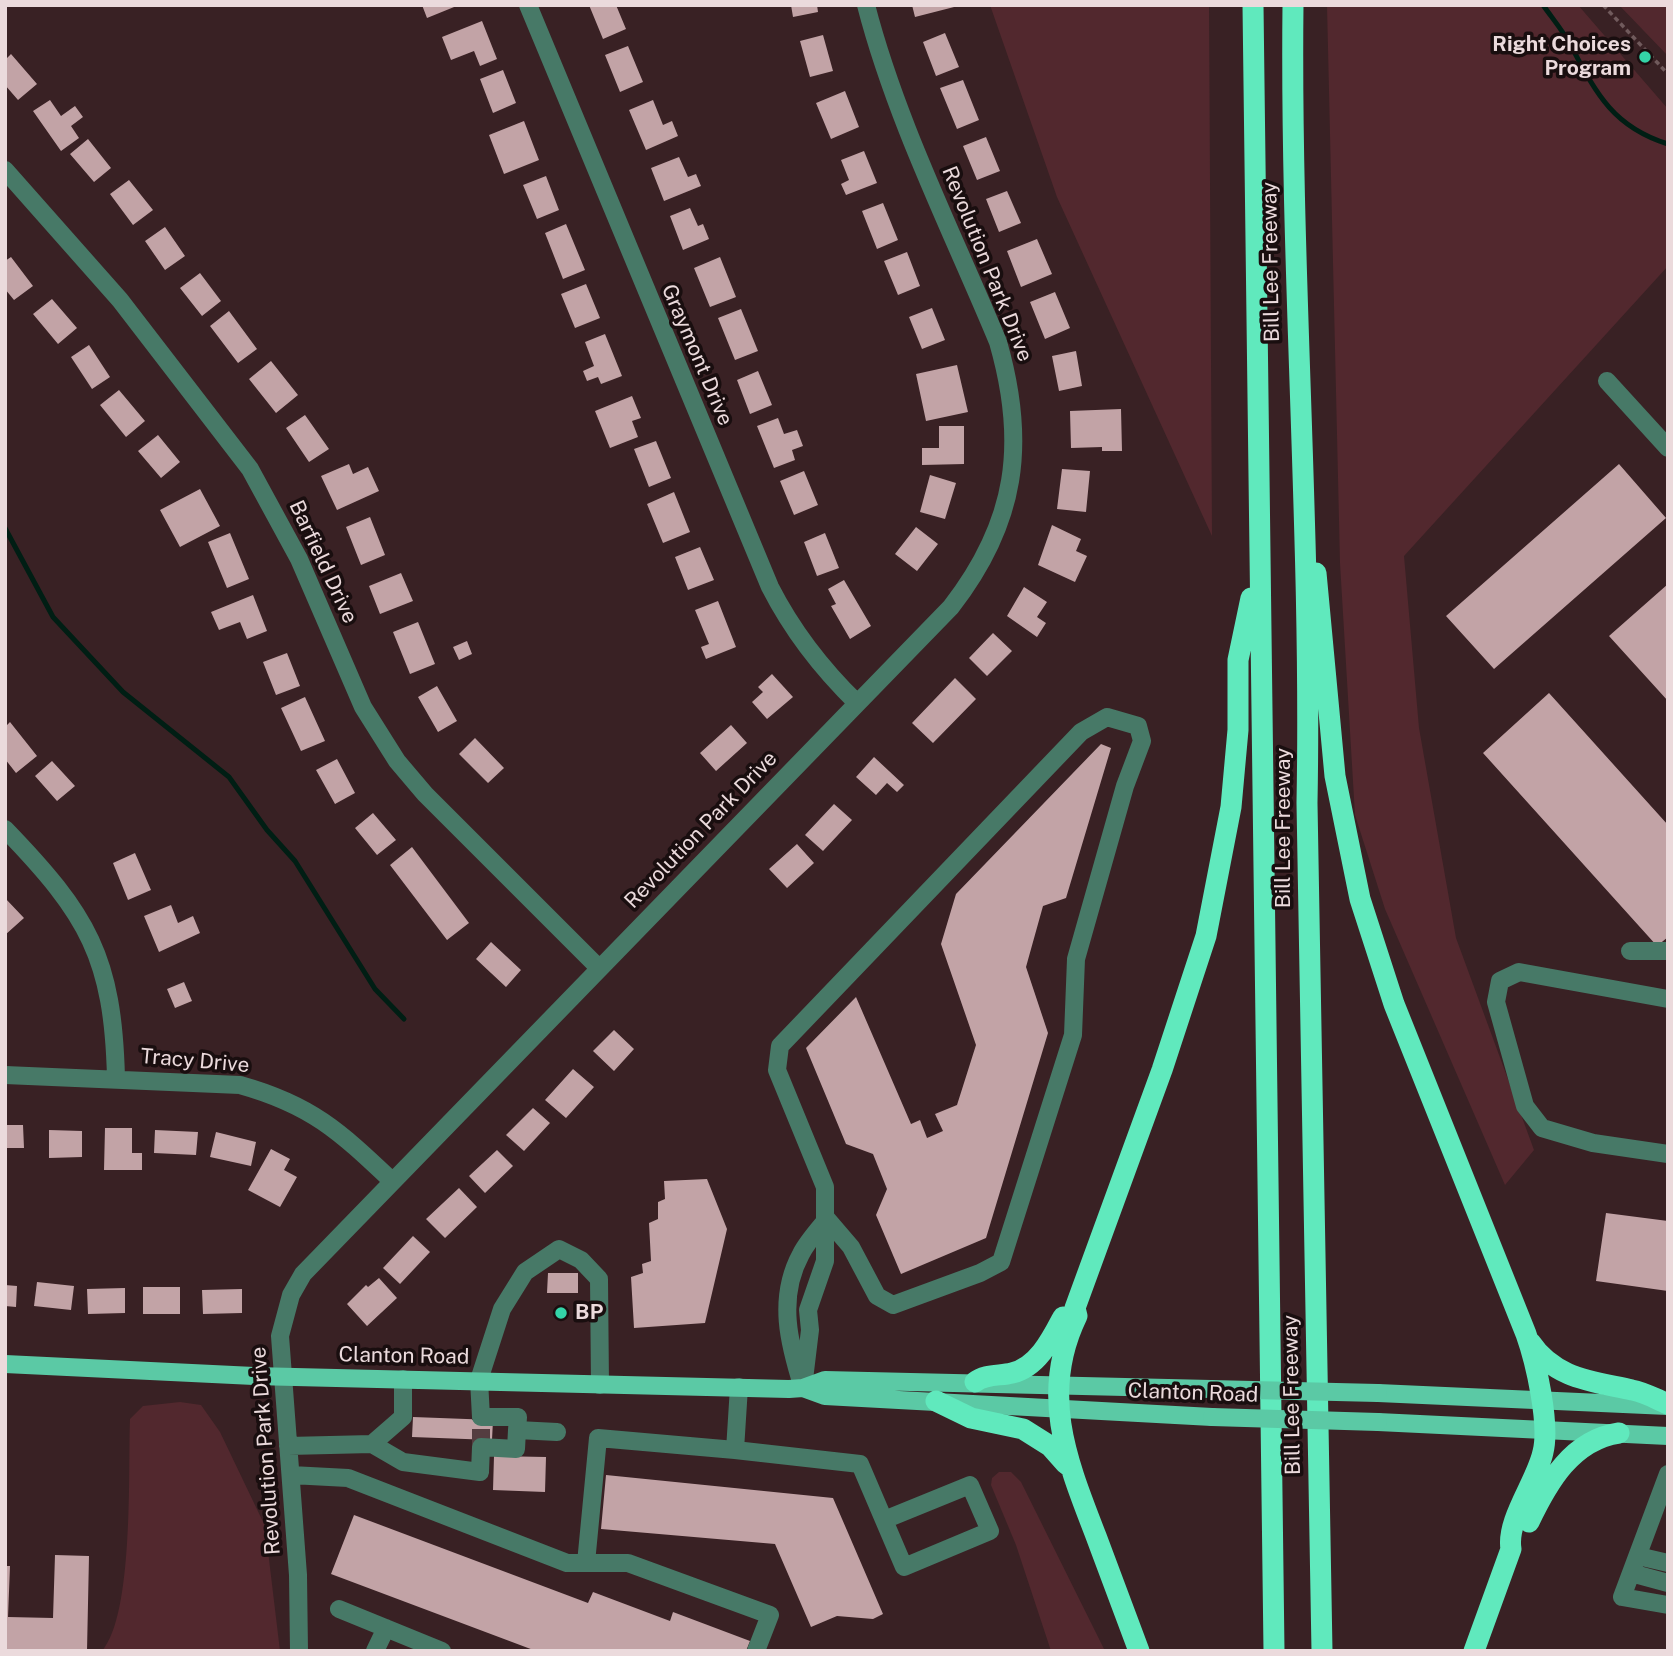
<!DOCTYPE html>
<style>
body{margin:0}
#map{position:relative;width:1673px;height:1656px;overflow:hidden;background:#392124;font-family:"Public Sans",sans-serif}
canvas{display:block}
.frame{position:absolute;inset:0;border:7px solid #ebdadc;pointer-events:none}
</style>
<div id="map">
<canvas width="1673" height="1656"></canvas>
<div class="frame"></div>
</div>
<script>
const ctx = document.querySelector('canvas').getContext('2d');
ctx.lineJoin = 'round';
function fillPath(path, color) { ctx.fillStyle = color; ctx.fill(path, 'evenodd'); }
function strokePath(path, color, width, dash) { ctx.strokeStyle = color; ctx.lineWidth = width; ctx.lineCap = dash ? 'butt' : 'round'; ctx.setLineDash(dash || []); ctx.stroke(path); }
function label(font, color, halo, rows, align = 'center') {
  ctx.font = font + ' "Public Sans",sans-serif'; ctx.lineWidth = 7; ctx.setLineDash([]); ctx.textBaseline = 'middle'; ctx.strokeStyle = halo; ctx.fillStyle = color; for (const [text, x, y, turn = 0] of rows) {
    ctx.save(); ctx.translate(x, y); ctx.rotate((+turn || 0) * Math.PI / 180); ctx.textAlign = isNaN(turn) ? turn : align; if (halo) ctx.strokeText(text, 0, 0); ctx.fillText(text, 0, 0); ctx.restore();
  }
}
fillPath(new Path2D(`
 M990 5H1209L1212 536 1057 197Z
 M1327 5H1578L1668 109V266L1404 556 1419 728 1456 938 1534 1150 1505 1185 1385 909 1355 815 1340 563Z
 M1619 5H1668V56Z
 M180 1402 201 1405 220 1432 265 1526 280 1651H102C134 1614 128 1471 130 1419L143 1406Z
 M999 1472H1011L1021 1482 1105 1651H1051L1016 1545 991 1485 992 1478Z`), '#52282e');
strokePath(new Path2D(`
 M1543 5C1552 18 1564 32 1571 46 1596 93 1613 127 1668 144
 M5 528 53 617 123 692 229 777 267 830 295 861 375 989 404 1019`), '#001e14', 5);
fillPath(new Path2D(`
 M422 5H459L427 18Z
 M589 5H616L626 29 603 39Z
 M791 5H817L818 12 793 17Z
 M912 5H958V6L915 17Z
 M482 21 497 59 480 66 474 51 451 60 442 37Z
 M945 33 959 67 936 76 923 42Z
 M823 35 833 71 810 77 800 41Z
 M628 46 643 82 620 92 605 55Z
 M11 54 37 84 18 100 5 85V60Z
 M503 70 516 103 493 113 480 79Z
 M963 80 979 120 957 129 940 88Z
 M845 91 859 127 831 139 816 103Z
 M50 100 61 116 75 106 83 117 71 126 79 138 61 151 33 111Z
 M653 100 663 125 672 121 678 136 646 150 629 110Z
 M524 121 539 160 504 174 489 135Z
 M986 137 1000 171 977 180 963 146Z
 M88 139 111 168 94 182 70 154Z
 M864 151 877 183 846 195 841 184 849 180 841 160Z
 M679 157 688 177 696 174 701 186 664 201 651 168Z
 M546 176 559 210 537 219 523 185Z
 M129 180 153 210 133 225 110 194Z
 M1007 191 1021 223 999 232 986 199Z
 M883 203 898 240 877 249 862 211Z
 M690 208 698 226 703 224 709 239 683 250 670 216Z
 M566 224 585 270 563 279 545 233Z
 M165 227 185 256 165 270 145 241Z
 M1037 239 1052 274 1021 287 1007 251Z
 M907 252 920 286 898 295 884 261Z
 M11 257 33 286 14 300 5 289V261Z
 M720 257 736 297 710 307 694 268Z
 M200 273 221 301 202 316 180 288Z
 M586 284 600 318 575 328 561 294Z
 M1055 292 1070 328 1045 339 1030 302Z
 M52 299 77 328 58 344 33 314Z
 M932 308 945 340 922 349 909 317Z
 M741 309 758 351 735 360 718 318Z
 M229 311 257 349 238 363 210 326Z
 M605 334 622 376 601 384 598 377 587 381 583 371 594 366 585 342Z
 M89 345 110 377 92 389 71 357Z
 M1076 351 1082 386 1059 391 1052 356Z
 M271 361 298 395 276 413 249 379Z
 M957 365 968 412 926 421 916 374Z
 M758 371 772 405 750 414 737 380Z
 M119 390 145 421 126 437 100 405Z
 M632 396 641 418 632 421 638 437 610 448 595 411Z
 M1121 409 1122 451H1102V447L1071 448 1070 411Z
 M305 415 329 449 309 462 286 428Z
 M778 418 784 434 797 430 803 446 792 450 795 460 774 468 757 426Z
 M939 426H964V464L922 465V448H939Z
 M158 435 180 462 161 478 138 451Z
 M656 441 671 478 649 487 634 449Z
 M349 464 353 474 368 467 379 491 337 510 321 476Z
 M1619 464 1666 518 1494 669 1446 616Z
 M1062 469 1090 471 1086 512 1057 509Z
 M804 471 818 505 794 515 780 481Z
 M930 475 956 483 945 519 920 512Z
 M200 489 220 526 180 547 160 510Z
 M674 492 690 532 663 543 647 504Z
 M370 517 385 555 361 565 346 527Z
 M1052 525 1081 539 1076 551 1087 556 1075 582 1038 565Z
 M916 527 938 544 917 571 895 554Z
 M230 533 249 579 227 588 208 542Z
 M825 533 839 568 817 576 804 542Z
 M700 547 714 580 688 590 675 557Z
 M401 573 413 601 380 614 369 586Z
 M844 580 871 626 850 639 831 606 836 604 828 589Z
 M1668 584V701L1609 636Z
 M1024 587 1047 602 1037 617 1046 623 1037 637 1007 616Z
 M253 595 267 631 247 639 240 622 219 630 211 612Z
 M718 601 736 647 706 659 701 647 709 644 695 610Z
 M418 622 435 664 410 674 393 632Z
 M993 633 1012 651 987 676 969 658Z
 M467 641 472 654 459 660 453 647Z
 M287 653 300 686 276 695 263 662Z
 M772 674 793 697 767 719 752 702 763 692 758 687Z
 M955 678 976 699 933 743 912 723Z
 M437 686 457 721 438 732 418 697Z
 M1549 693 1668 825V937L1657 946 1483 753Z
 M305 697 325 741 301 751 281 708Z
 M10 722 37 756 16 773 5 759V727Z
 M731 725 747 743 716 771 700 753Z
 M475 738 504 768 488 783 459 754Z
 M1101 744 1111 748 1066 898 1043 906 1026 967 1048 1033 986 1238 901 1274 876 1215 887 1189 873 1154 846 1144 806 1048 856 997 911 1124 920 1120 927 1138 943 1131 935 1114 957 1105 976 1045 941 944 956 894Z
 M874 757 904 785 897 792 887 783 876 795 856 777Z
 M337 759 355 793 335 804 316 770Z
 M52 761 75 786 57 801 35 776Z
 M834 804 852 820 823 851 805 835Z
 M373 813 396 840 377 855 355 828Z
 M797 844 814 863 787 888 769 869Z
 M412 847 469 923 447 940 390 865Z
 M135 853 151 890 128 900 113 863Z
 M5 898 24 918 5 935Z
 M171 905 178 923 193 916 200 933 159 952 144 916Z
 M491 942 521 970 506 987 476 959Z
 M184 982 192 1001 175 1008 167 989Z
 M614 1030 634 1049 614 1071 593 1051Z
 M573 1069 594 1087 566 1118 545 1100Z
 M533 1108 550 1123 524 1151 506 1135Z
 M5 1125H23L24 1148H5Z
 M105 1128H132V1153H142V1170H104Z
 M49 1130 82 1131V1157L49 1158Z
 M155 1130 198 1132 196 1155 154 1153Z
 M216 1132 256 1142 251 1166 210 1157Z
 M271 1149 290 1159 284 1170 297 1177 280 1207 248 1190Z
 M497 1150 513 1166 485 1193 469 1176Z
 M707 1179 727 1229 705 1323 634 1328 631 1277 643 1273 642 1264 651 1261 649 1223 658 1219V1202L665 1199 664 1181Z
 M459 1188 477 1207 445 1238 426 1219Z
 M1606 1213 1668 1221V1291L1596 1281Z
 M413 1236 430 1252 400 1284 383 1268Z
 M548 1273H578V1293H547Z
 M379 1278 397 1298 367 1326 347 1304 366 1285 368 1287Z
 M37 1282 74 1286 71 1310 34 1306Z
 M5 1285 17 1286 16 1307 5 1306Z
 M143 1287H180V1314H143Z
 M125 1288V1313L88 1314 87 1289Z
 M242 1289V1313L203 1314 202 1290Z
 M413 1417 493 1420 492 1440 412 1437Z
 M494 1456 546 1457 545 1492 493 1490Z
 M606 1475 833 1498 883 1614 873 1619 837 1616 811 1627 775 1544 601 1529Z
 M354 1515 588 1603 593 1592 670 1621 673 1612 750 1641 746 1651H536L331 1574Z
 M55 1555 89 1556 87 1651H5V1566H10L8 1617 53 1618Z`), '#c2a3a6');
strokePath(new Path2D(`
 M481 1447V1417`), '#543d40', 18, [18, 9]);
strokePath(new Path2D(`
 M1603 5 1668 74
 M255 1352 265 1346`), '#705a5c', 3.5, [5, 3.5]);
strokePath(new Path2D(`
 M528 5 770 587C793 632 821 668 857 703
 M5 170 120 300 250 469 299 559 363 707 397 761 425 794 599 968
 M1607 381 1668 448
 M5 829C88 915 113 957 116 1078
 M1630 951H1668
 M1668 999 1519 972 1500 981 1496 1002 1525 1106 1542 1128 1593 1143 1668 1154
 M5 1075 240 1085C312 1105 340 1132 392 1181
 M827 1219 851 1247 877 1296 893 1305 980 1273 1001 1262 1073 1035 1076 959 1125 786 1142 741 1138 726 1107 717 1081 732 780 1046 777 1070 825 1187V1261L808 1310 810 1330 803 1388C789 1344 777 1298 801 1254 807 1242 818 1230 827 1219
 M517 1430 518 1417H481L479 1380 502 1309 525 1272 559 1249 581 1260 599 1279 600 1385
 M372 1444 403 1417V1379
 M288 1446 372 1444 403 1462 480 1472 481 1447 516 1449 517 1430 557 1432
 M735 1450 860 1464 904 1567 990 1531 970 1485 884 1520
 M1668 1474 1622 1597 1668 1605
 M291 1475 348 1478 567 1563H628L770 1615 756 1651
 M1638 1556 1668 1563
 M586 1563 598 1438 735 1450 739 1387
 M1631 1573 1668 1583
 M339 1609 442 1651
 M299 1651 298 1575 280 1336 291 1295 303 1274 951 607C1017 522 1027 443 998 342 952 231 896 121 866 5
 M375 1651 386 1628`), '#477967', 18);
strokePath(new Path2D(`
 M5 1364 254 1376 789 1389 803 1388 825 1380 1211 1389
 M803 1388 825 1396 1212 1417
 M1378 1393 1668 1406
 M1378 1422 1668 1436`), '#5bc9a5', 18);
strokePath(new Path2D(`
 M1253 5 1274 1651
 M1293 5C1290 271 1312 537 1307 803L1322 1651
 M1316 573 1335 776 1360 899 1394 1004 1526 1334C1536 1362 1550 1424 1543 1452 1537 1481 1506 1520 1511 1549L1474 1651
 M1530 1342C1555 1379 1592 1381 1632 1390 1644 1392 1656 1399 1668 1404
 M975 1382C985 1374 1000 1376 1012 1373 1038 1367 1052 1338 1063 1317
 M936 1401 971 1418 1023 1429 1050 1446 1066 1464
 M1529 1522C1548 1482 1572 1440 1619 1433
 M1139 1651C1125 1613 1110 1574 1096 1536 1067 1461 1039 1394 1077 1316L1075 1308 1162 1070 1206 936 1231 807 1238 730V660L1251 598`), '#60e9bd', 21);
strokePath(new Path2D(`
 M1211 1389 1378 1393
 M1212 1417 1378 1422`), '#5bc9a5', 18);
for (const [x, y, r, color] of [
 [1645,57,7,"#34d4a8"],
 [561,1313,7,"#34d4a8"]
]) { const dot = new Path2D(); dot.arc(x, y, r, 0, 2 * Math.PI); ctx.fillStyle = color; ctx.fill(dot); strokePath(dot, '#190e0f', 2.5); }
label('bold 21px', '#ebdadc', '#190e0f', [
 ["Right Choices",1631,45],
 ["Program",1631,69],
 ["BP",575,1313,"left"]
], 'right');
label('21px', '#ebdadc', '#190e0f', [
 ["Bill Lee Freeway",1271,262,-91],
 ["Revolution Park Drive",987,264,68],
 ["Graymont Drive",697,355,67],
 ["Barfield Drive",323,562,65],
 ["Bill Lee Freeway",1284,828,-90],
 ["Revolution Park Drive",701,830,-46],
 ["Tracy Drive",195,1061,5],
 ["Clanton Road",404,1356,1],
 ["Clanton Road",1193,1393,2],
 ["Bill Lee Freeway",1292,1395,-91],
 ["Revolution Park Drive",266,1451,-94]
]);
</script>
